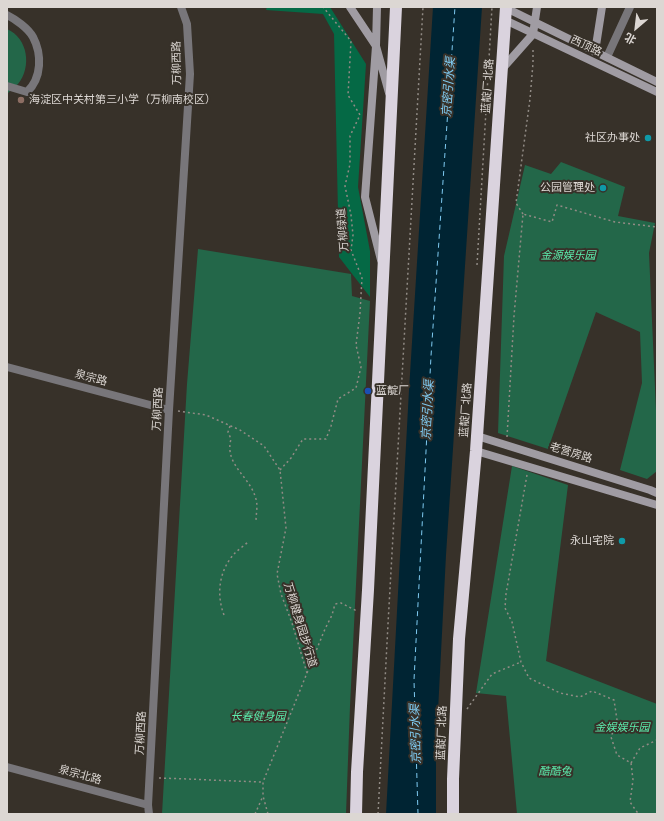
<!DOCTYPE html>
<meta charset="utf-8">
<style>
body{margin:0}
#map{position:relative;width:664px;height:821px;overflow:hidden;background:#373129;font-family:"IBM Plex Serif","Noto Sans SC",serif}
canvas{display:block}
.frame{position:absolute;inset:0;border:8px solid #dcd7d3;pointer-events:none}
.north{position:absolute;left:616px;top:8px;width:40px;height:40px;-webkit-text-stroke:3px #373129;paint-order:stroke;rotate:208deg;font-size:11px;font-weight:700;line-height:16px;text-align:center;color:#dcd7d3}
.north::after{content:'';display:block;margin:auto;width:14px;height:18px;background:#dcd7d3;clip-path:polygon(50% 0,100% 100%,50% 72%,0 100%)}
</style>
<div id="map">
<canvas width="664" height="821"></canvas>
<div class="frame"></div>
<div class="north">北</div>
</div>
<script>
const ctx = document.querySelector('canvas').getContext('2d');
ctx.lineJoin = 'round';
function fillPath(path, color) { ctx.fillStyle = color; ctx.fill(path, 'evenodd'); }
function strokePath(path, color, width, dash) { ctx.strokeStyle = color; ctx.lineWidth = width; ctx.lineCap = dash ? 'butt' : 'round'; ctx.setLineDash(dash || []); ctx.stroke(path); }
function label(font, color, halo, rows, align = 'center') {
  ctx.font = font + ' "IBM Plex Serif","Noto Sans SC",serif'; ctx.lineWidth = 4; ctx.setLineDash([]); ctx.textBaseline = 'middle'; ctx.strokeStyle = halo; ctx.fillStyle = color; for (const [text, x, y, turn = 0] of rows) {
    ctx.save(); ctx.translate(x, y); ctx.rotate((+turn || 0) * Math.PI / 180); ctx.textAlign = isNaN(turn) ? turn : align; if (halo) ctx.strokeText(text, 0, 0); ctx.fillText(text, 0, 0); ctx.restore();
  }
}
fillPath(new Path2D(`
 M7 29C28 38 32 67 18 84 15 87 11 90 8 93L7 92Z
 M561 162 625 187 618 216 655 223 649 253 657 433V471L647 479 620 470 642 383 640 332 596 312 548 449 498 433 504 256 525 165 551 174Z
 M198 249 351 274 352 296 370 301 350 706 346 814H162L187 384Z
 M512 466 568 485 546 661 657 704V814H517L506 696 476 693Z`), '#236749');
fillPath(new Path2D(`
 M267 7H330L366 64 358 187 370 251V297L339 257 334 34 323 14 266 10Z`), '#056945');
fillPath(new Path2D(`
 M433 7H482L446 555 436 750V814H386L409 390Z`), '#002433');
strokePath(new Path2D(`
 M418 814 414 680 431 356 455 7`), '#7fcbf2', 1, [5, 4]);
strokePath(new Path2D(`
 M523 214 516 203 530 99 533 63V47
 M477 265 492 7
 M178 411 206 415 240 430 264 446 280 470 286 528 277 574 281 594 292 623 307 673 263 782V796L268 814
 M230 426 228 432 231 439C224 465 250 476 256 499 258 506 256 514 256 521
 M507 437 514 316 523 214 552 222 557 205 615 222 657 227
 M280 470 291 458 303 439H326L331 426 338 399 356 388 361 367 356 345 360 313 362 278 351 250 353 235 351 215 345 186 350 164V136L360 115 348 95 351 41 323 7
 M527 475 506 594 505 608 512 622 521 662 529 678 560 693 580 697 592 691 614 700 617 720 611 737 617 755 631 763 633 780 630 802 637 812 641 814
 M224 615C216 594 219 570 235 553 239 549 245 545 249 541
 M307 673 325 629 332 615 335 604 341 603 357 611
 M467 709 492 674 521 662
 M631 763 640 748 657 740
 M159 778C194 779 228 781 263 782
 M255 814 263 796
 M378 814 388 624 423 7`), '#918b85', 1.5, [2, 3]);
strokePath(new Path2D(`
 M7 15C15 19 28 28 33 37 42 54 42 78 27 92L7 86
 M607 57 630 7
 M7 367 169 410
 M7 767 148 805
 M149 814 148 805 169 410 190 74 187 24 181 7`), '#78767a', 8);
strokePath(new Path2D(`
 M350 7 376 46 389 93
 M377 7 376 46 365 197 381 260
 M506 8 657 82
 M505 20 657 92
 M595 52 602 7
 M502 69 533 34 537 7
 M477 436 650 490 657 493
 M476 451 657 505`), '#a09ca3', 8);
strokePath(new Path2D(`
 M356 814 357 772 368 590 396 7
 M453 814V779L459 639 476 451 506 7`), '#dad3de', 12);
for (const [x, y, r, color] of [
 [21,100,4,"#8d6e63"],
 [648,138,4,"#0f9aa8"],
 [603,188,4,"#0f9aa8"],
 [368,391,4,"#1a4fb4"],
 [622,541,4,"#0f9aa8"]
]) { const dot = new Path2D(); dot.arc(x, y, r, 0, 2 * Math.PI); ctx.fillStyle = color; ctx.fill(dot); strokePath(dot, '#373129', 1.5); }
label('11px', '#dcd7d3', '#373129', [
 ["西顶路",586,46,25],
 ["万柳西路",177,63,-91],
 ["蓝靛厂北路",488,86,-86],
 ["万柳绿道",343,230,-95],
 ["泉宗路",91,378,15],
 ["万柳西路",158,409,-87],
 ["蓝靛厂北路",466,410,-86],
 ["老营房路",571,453,17],
 ["万柳健身园步行道",300,625,73],
 ["万柳西路",141,733,-87],
 ["蓝靛厂北路",442,733,-88],
 ["泉宗北路",80,775,15]
]);
label('11px', '#dcd7d3', '#373129', [
 ["海淀区中关村第三小学（万柳南校区）",29,100,"left"],
 ["社区办事处",640,138],
 ["公园管理处",595,188],
 ["蓝靛厂",376,391,"left"],
 ["永山宅院",614,541]
], 'right');
label('italic 11px', '#5bedad', '#373129', [
 ["金源娱乐园",568,256],
 ["长春健身园",258,717],
 ["金娱娱乐园",622,728],
 ["酷酷兔",555,772]
]);
label('italic 12px', '#7fcbf2', '#373129', [
 ["京密引水渠",449,87,-86],
 ["京密引水渠",428,410,-87],
 ["京密引水渠",416,734,-92]
]);
</script>
